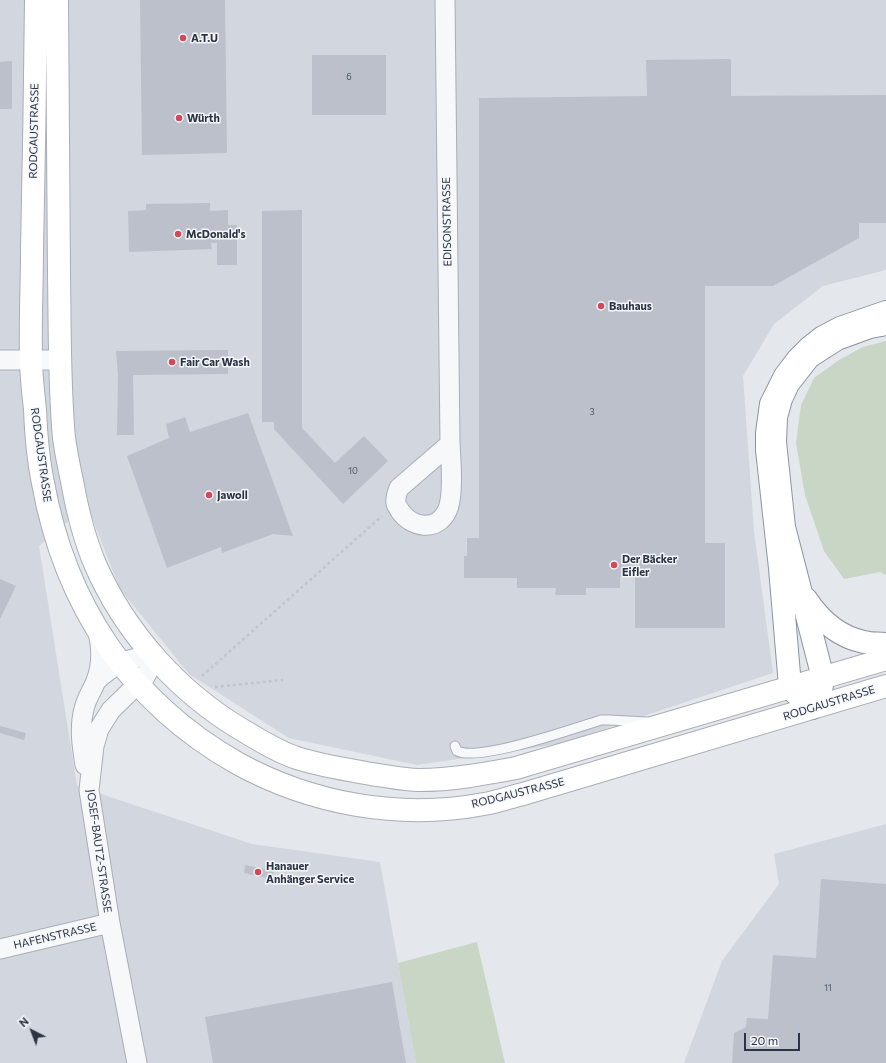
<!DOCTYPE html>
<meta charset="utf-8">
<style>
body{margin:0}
#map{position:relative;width:886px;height:1063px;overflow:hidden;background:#e4e7ec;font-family:Commissioner,sans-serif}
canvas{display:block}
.north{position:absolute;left:12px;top:1011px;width:40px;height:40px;-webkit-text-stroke:3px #f4f6f9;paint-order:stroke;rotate:318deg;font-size:11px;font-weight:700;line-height:16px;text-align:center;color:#2b3445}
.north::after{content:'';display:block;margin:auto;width:14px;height:18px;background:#2b3445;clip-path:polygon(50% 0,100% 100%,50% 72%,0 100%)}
.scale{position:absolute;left:744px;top:1033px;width:56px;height:18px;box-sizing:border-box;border:2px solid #2b3445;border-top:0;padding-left:5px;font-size:12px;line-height:14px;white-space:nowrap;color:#2b3445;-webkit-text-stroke:3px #f4f6f9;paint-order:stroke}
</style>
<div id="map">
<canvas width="886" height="1063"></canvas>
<div class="north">N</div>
<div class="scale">20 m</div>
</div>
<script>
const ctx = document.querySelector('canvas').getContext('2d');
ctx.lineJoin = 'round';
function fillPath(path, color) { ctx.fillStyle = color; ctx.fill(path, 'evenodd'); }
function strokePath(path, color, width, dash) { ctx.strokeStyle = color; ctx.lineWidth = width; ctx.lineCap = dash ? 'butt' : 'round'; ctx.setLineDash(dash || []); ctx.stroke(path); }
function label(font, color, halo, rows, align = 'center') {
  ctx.font = font + ' Commissioner,sans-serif'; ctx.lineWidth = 3; ctx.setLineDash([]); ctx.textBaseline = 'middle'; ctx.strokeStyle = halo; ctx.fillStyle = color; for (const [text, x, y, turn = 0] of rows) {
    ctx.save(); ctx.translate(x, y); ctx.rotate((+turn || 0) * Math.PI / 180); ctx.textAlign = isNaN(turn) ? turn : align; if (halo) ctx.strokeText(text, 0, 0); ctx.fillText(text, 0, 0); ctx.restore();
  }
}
fillPath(new Path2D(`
 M0 0H886V270L823 286 774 324 743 376 754 531 773 673 559 744 417 765 289 738 189 674 120 589 87 505 39 546 77 786 252 844 380 862 416 1063H0Z
 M886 824V1063H684L722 961 779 884 774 854Z`), '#d2d6de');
fillPath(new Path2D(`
 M886 341V575L880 572 844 579 824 551 805 495 796 443 801 405 814 378 839 360 863 347Z
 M477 942 505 1063H416L398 963Z`), '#c9d6c5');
fillPath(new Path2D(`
 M140 0H225L227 153 142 155Z
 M312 55H386V115H312Z
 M731 59V96L886 95V223H859V238L773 286H705V543H725V628H635V578L620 577V588H586V595H555L556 588H517V578H464V556H467V538H479V98L647 96 646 60Z
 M12 61V109H0V62Z
 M210 203V211L228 210V225H237V265H217V243H211L212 249 129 252 128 211 146 210V204Z
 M302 210V428L335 463 364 436 388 461 343 504 274 429V422H262V211Z
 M228 350V374L133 375 134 435H117L118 375 116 351Z
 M248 413 293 536 273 534 222 553 221 547 167 568 127 456 169 438 166 424 185 417 190 432Z
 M0 579 16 586 0 619Z
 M0 726 26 733 24 740 0 733Z
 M245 865 274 871 272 879 244 873Z
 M821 879 886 884V1063H732L734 1033 746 1027 747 1018 768 1019 773 955 816 958Z
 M392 982 406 1063H213L205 1017Z`), '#bbc0ca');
const service = new Path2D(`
 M455 746 457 751C479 762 575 728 601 720H609L647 722`);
const minor = new Path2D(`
 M445 0 450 444C451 460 454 497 447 511 437 532 412 528 400 511 399 508 396 506 396 503 395 498 397 493 399 488L450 444
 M0 360H60
 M96 681C112 666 131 654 154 658L151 666 145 677 111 710 99 729 94 746 89 790 110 923 137 1063
 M85 765C82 747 79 727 84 709 86 699 92 691 96 681 102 665 102 649 98 632
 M0 949 110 923`);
const secondary = new Path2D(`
 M36 0C35 83 34 167 32 250 32 286 30 322 31 358 31 375 33 392 35 409 36 434 38 459 43 483 65 604 129 702 237 763 311 804 400 820 484 804 497 802 510 797 523 794L886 686
 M57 0C58 92 58 184 59 276 60 330 59 384 64 438 66 452 69 467 72 481 77 509 84 538 95 564 125 633 179 693 244 731 261 741 278 752 297 758 321 766 346 769 371 774 387 776 403 780 419 780 452 780 484 774 516 768L886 659`);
const trunk = new Path2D(`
 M886 312 840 328 823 337 809 348 798 359 785 376 771 404 767 433V450L780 568 790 686 794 692 812 708 821 691 823 678 784 527 775 442 776 417 781 399 788 384 809 357 837 339 870 327 886 324
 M806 599C820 620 839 637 864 642 871 644 879 643 886 644`);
strokePath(service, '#a9aeb7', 11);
strokePath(minor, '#a9aeb7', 21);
strokePath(secondary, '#a9aeb7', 24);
strokePath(trunk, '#8b94a3', 24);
strokePath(new Path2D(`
 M202 676 382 516
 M215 687 283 680`), '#c2c5cb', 2.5, [3, 3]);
strokePath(service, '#f7f8fa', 9);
strokePath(minor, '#f7f8fa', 19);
strokePath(secondary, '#fff', 22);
strokePath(trunk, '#fff', 22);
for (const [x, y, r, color] of [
 [183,38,4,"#d1495b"],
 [179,118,4,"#d1495b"],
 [178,234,4,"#d1495b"],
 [601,306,4,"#d1495b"],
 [172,362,4,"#d1495b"],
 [209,495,4,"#d1495b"],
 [614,565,4,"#d1495b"],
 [258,872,4,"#d1495b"]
]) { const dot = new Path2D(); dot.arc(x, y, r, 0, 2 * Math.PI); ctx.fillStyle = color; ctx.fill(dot); strokePath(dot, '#f4f6f9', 1.5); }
label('9px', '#4f5766', null, [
 ["6",349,77],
 ["3",592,412],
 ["10",353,471],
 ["11",828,988]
]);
label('bold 11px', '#2b3445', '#f4f6f9', [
 ["A.T.U",191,38],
 ["Würth",187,118],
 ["McDonald's",186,234],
 ["Bauhaus",609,306],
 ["Fair Car Wash",180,362],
 ["Jawoll",217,495],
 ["Der Bäcker",622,559],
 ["Eifler",622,572],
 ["Hanauer",266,866],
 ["Anhänger Service",266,879]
], 'left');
label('11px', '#2b3445', '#f4f6f9', [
 ["RODGAUSTRASSE",34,131,-89],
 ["EDISONSTRASSE",447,222,-91],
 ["RODGAUSTRASSE",41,455,82],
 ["RODGAUSTRASSE",829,703,-17],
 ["RODGAUSTRASSE",518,793,-14],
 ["JOSEF-BAUTZ-STRASSE",99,851,82],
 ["HAFENSTRASSE",55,936,-13]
]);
</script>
